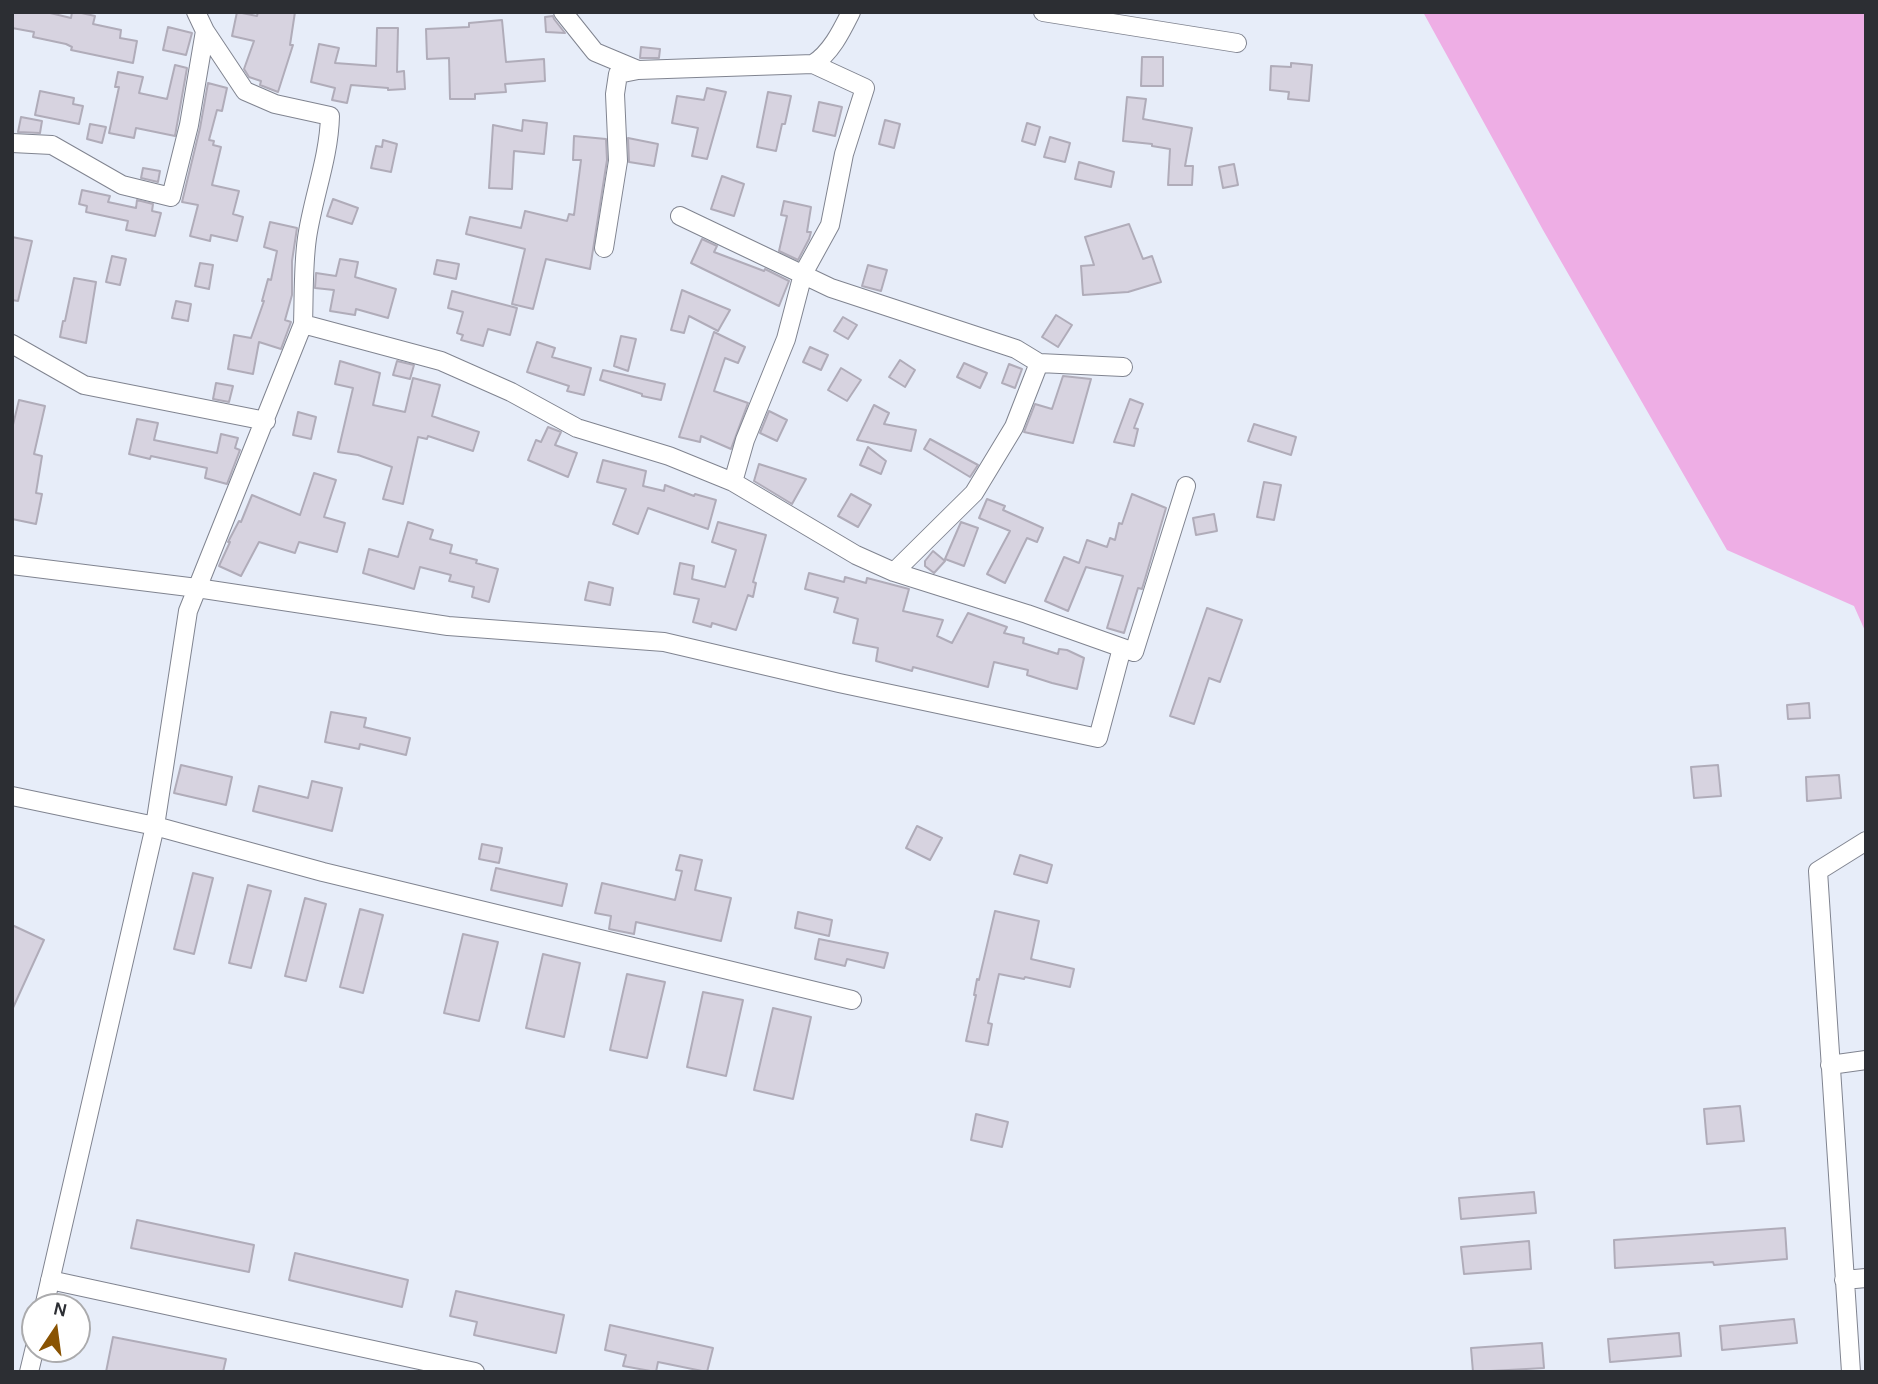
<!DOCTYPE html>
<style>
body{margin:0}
#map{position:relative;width:1878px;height:1384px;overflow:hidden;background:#e7edf9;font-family:Karla,sans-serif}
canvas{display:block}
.frame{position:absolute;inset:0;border:14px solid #2c2e33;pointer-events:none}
.north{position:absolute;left:21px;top:1293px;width:70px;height:70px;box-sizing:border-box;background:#fff;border:2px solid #ababad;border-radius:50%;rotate:13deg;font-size:19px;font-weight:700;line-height:28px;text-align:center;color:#2c2e33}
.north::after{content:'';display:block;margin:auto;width:24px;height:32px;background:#895302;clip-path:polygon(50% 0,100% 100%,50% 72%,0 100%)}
</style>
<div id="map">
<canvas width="1878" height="1384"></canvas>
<div class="frame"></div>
<div class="north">N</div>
</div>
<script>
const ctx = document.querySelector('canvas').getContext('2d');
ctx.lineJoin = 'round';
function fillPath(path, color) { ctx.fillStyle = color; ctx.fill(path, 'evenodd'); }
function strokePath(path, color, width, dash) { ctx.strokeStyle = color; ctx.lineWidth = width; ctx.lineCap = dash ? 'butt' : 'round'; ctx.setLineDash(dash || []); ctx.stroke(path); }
fillPath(new Path2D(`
 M1423 12H1866V633L1854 606 1727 550 1543 230Z`), '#eeaee5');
const building = new Path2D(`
 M12 12H46L71 18 72 12H77L95 16 93 24 121 30 120 38 137 41 133 63 71 50 72 47 66 44 33 37 34 32 12 28Z
 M237 12 257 16 258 12H295L290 45H293L278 92 260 85 261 81 249 77 244 69 254 41 232 36Z
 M553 16 554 19 565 33 546 32 545 17Z
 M502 20 506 62 544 59 545 81 505 84 506 92 475 94V99H450L449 58 427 59 426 29 469 27V23Z
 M168 27 192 33 186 55 163 50Z
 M377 28H398L397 72 404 71 405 89 388 90V88L351 85 347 103 332 100 335 88 311 82 319 44 339 48 335 63 376 66Z
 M641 47 660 49 659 58H640Z
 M1142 57H1163V86H1141Z
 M1291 63 1312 65 1309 101 1288 99 1289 92 1270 90 1271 66 1291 67Z
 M175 65 187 68 175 136 136 128 134 138 109 133 119 87H115L118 72 143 77 139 93 167 99Z
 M208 83 227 88 222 111 217 110 209 140 214 141 213 145 221 147 212 185 239 191 233 214 243 217 237 241 211 235 210 241 190 236 198 205 182 202 200 128Z
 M707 88 726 92 707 159 692 156 698 128 672 123 677 96 704 100Z
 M40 91 74 98 73 104 83 106 79 124 35 115Z
 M768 92 791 96 785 124H782L776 151 757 147Z
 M1127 97 1146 99 1143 119 1192 128 1185 166H1193L1192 185H1168L1170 149 1152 146V144L1123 141Z
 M819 102 842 107 835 136 813 131Z
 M21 117 42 121 40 133 18 132Z
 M523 120 547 123 544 154 514 151 512 189 489 188 493 125 522 131Z
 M885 120 900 124 894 148 879 144Z
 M1027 123 1040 127 1035 145 1022 141Z
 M90 124 106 127 102 143 87 139Z
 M574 136 606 139 607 160 590 269 546 259 533 309 512 304 525 249 466 234 470 217 521 228 525 211 567 221 569 214 574 215 581 160H573Z
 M1050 137 1070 143 1065 162 1044 157Z
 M628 138 658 144 654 166 629 162Z
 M383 140 397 144 391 172 371 168 376 146 382 147Z
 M1079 162 1114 172 1111 187 1075 179Z
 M1234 164 1238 185 1223 188 1219 167Z
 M143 168 160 171 158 182 141 178Z
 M722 176 744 184 734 216 711 209Z
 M82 190 110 196 108 202 136 208 137 200 153 204 152 211 161 213 155 236 126 230 128 221 86 212 87 206 79 204Z
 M333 199 358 208 352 224 327 216Z
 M784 201 811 207 807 232H811L809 239 798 260 779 251 787 216 781 215Z
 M270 222 297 228 292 261V295L285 320 291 322 281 349 259 342 253 374 228 369 234 335 251 338 264 301H262L268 279 271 280 277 251 264 247Z
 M1129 224 1143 259 1152 256 1161 282 1128 292 1083 295 1081 266 1094 265 1085 237Z
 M12 237 32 241 18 301 12 300Z
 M702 239 717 246 714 252 764 271 765 269 789 281 779 306 691 263Z
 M112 256 126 259 120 285 106 282Z
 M340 259 358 262 355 277 396 289 388 318 356 309 355 315 330 311 334 290 315 288 316 273 336 276Z
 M437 260 459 264 456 279 434 274Z
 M200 263 213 265 209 289 195 286Z
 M868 265 887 270 881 291 862 286Z
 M74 278 96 282 86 343 60 337 63 321H65Z
 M682 290 730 310 718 331 689 316 684 333 671 330Z
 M452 291 517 308 510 335 488 329 483 346 461 340 463 335 457 333 463 312 448 308Z
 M176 301 191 304 188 321 172 318Z
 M1056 315 1072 325 1058 347 1042 337Z
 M843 317 857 325 848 339 834 331Z
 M714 332 745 347 738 363 725 358 714 391 748 403 731 449 701 436 700 442 679 437Z
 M621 336 636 339 628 371 614 366Z
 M537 342 555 348 552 357 591 368 584 395 567 391 569 386 527 372Z
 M810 347 828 355 821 370 803 362Z
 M900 360 915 370 905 387 889 377Z
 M340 361 380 373 373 405 405 412 413 378 440 385 432 416 479 432 473 451 428 436 427 439 418 437 403 504 383 499 392 467 358 455 338 452 353 388 335 384Z
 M397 361 414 365 410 379 393 375Z
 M964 363 987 373 980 388 957 377Z
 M1009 364 1022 369 1015 388 1002 383Z
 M841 368 861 380 847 401 828 390Z
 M603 370 665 384 661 400 642 396V394L600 380Z
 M1063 376 1091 379 1073 443 1024 432 1035 404 1052 409Z
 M216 383 233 386 229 402 213 399Z
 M1130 399 1143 404 1134 428 1138 429 1134 446 1114 442Z
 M19 400 45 406 34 454 42 456 36 493 42 494 36 524 12 519V429Z
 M874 405 889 413 884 424 916 430 911 451 857 440Z
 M769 411 787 420 777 441 760 433Z
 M298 412 316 417 311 439 293 435Z
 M137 419 158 423 154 440 217 453 221 434 238 438 235 448 240 450 227 484 205 478 207 468 151 456 150 459 129 454Z
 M1254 424 1296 437 1291 455 1248 441Z
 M548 427 561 432 555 445 577 453 568 477 528 460 536 440 541 442Z
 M930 439 978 465 970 477 924 449Z
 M868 447 886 461 881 474 860 465Z
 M603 460 646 471 643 486 664 491 665 485 694 496 695 494 716 500 708 529 648 508 638 534 613 524 626 489 597 482Z
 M759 464 806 479 792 504 754 481Z
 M314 473 336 480 324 517 345 523 337 552 299 542 295 553 259 542 241 576 219 566 230 542H228L239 521 241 522 252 495 300 515Z
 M1264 482 1281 485 1274 520 1257 517Z
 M851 494 871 505 858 527 838 516Z
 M1132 494 1166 508 1142 589 1138 588 1124 633 1107 628 1123 576 1086 567 1068 611 1045 601 1064 557 1079 563 1087 540 1107 547 1110 538 1115 540 1119 523 1122 524Z
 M987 499 1005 506 1003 510 1043 528 1037 542 1027 538 1005 583 987 574 1010 531 979 518Z
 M1214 514 1217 531 1196 535 1193 518Z
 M408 522 433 530 430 539 452 545 450 553 477 560 476 563 498 569 489 602 472 597 474 587 449 581 451 575 420 567 414 589 363 573 369 549 398 557Z
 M718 522 766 535 753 582 756 583 753 597 748 595 736 630 712 623 711 627 693 622 699 599 674 594 680 563 694 566 692 579 725 587 736 550 712 542Z
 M961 522 978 528 964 566 945 559Z
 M933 551 945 561 934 573 925 566V561Z
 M809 573 844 582 845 577 866 583 867 578 909 589 903 611 943 620 937 636 952 643 968 613 1007 627 1004 633 1024 638 1023 643 1058 654 1059 649 1067 650 1084 658 1077 689 1052 683 1027 675 1028 670 994 662 988 687 913 667 912 671 876 661 878 648 853 643 858 619 834 612 838 598 805 589Z
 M589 582 613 588 610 605 585 600Z
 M1207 608 1242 620 1220 682 1209 678 1194 724 1170 716Z
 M1809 703 1810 718 1788 719 1787 705Z
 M331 712 366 718 364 727 410 738 406 755 360 744 359 749 325 742Z
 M181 765 232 777 226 805 174 793Z
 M1718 765 1721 796 1694 798 1691 767Z
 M1839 775 1841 798 1807 801 1806 777Z
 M312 781 342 788 332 831 253 811 259 786 308 798Z
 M917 826 942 838 930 860 906 848Z
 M482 844 502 848 499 863 479 859Z
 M680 855 702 860 695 890 731 898 721 941 636 922 634 934 609 929 611 916 595 913 602 883 675 900 682 871 676 870Z
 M1020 855 1052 865 1047 883 1014 874Z
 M496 868 567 884 562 906 491 890Z
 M193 873 213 878 194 954 174 949Z
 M248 885 271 891 251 968 229 963Z
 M305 898 326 904 306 981 285 976Z
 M360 909 383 915 363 993 340 987Z
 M995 911 1039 921 1031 959 1074 969 1070 987 1025 977 1024 979 999 974 988 1023 992 1024 988 1045 966 1041 976 995H974L977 979 979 980Z
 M798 912 832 920 829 936 795 928Z
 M12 925 44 940 12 1010Z
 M463 934 498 942 479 1021 444 1013Z
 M819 939 888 953 884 968 847 959 845 966 815 959Z
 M543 954 580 963 564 1037 526 1028Z
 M627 974 665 982 647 1058 610 1050Z
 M703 992 743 1000 726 1076 687 1067Z
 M773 1008 811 1017 793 1099 754 1090Z
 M1740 1106 1744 1141 1707 1144 1704 1109Z
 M976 1114 1008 1122 1002 1147 971 1140Z
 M1534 1192 1536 1213 1461 1219 1459 1198Z
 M137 1220 254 1245 249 1272 131 1248Z
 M1785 1228 1787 1259 1714 1265 1713 1262 1615 1268 1614 1240Z
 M1529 1241 1531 1269 1464 1274 1461 1247Z
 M295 1253 408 1280 402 1307 289 1280Z
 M456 1291 564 1315 556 1353 474 1335 477 1322 450 1316Z
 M1794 1319 1797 1343 1722 1350 1720 1326Z
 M610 1325 713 1348 707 1372 658 1362 656 1372 623 1366 626 1355 605 1350Z
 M1679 1333 1681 1356 1610 1362 1608 1339Z
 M113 1337 226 1359 223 1372H106Z
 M1542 1343 1544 1368 1473 1372 1471 1348Z`);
fillPath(building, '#d7d3e0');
strokePath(building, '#b0acb9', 2);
const minor = new Path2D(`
 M563 12 595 52 638 70 813 64 865 88 844 154 830 225 803 274 786 339 745 440 733 482
 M1043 12 1237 43
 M205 31 245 91 275 104 330 116C329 158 313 197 307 238 303 266 304 296 303 324
 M813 64C831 53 842 30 851 12
 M12 143 52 145 122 185 171 197 189 125 205 31 196 12
 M680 216 831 288 1016 349 1039 363 1123 367
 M604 248 618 161 615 94 618 74 638 70
 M12 344 84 385 266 421
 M12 565 197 588 448 626 664 642 839 683 1098 738 1122 648
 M894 572 974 493 1014 427 1039 363
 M12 796 155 826 323 872 852 1000
 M1830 1065 1866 1060
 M50 1280 475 1372
 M1844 1280 1866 1278
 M44 1307 155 826 188 611 303 324 441 361 511 392 577 428 669 456 733 482 856 555 894 572 1027 614 1134 652 1186 486
 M29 1372 35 1347
 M1851 1372 1818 871 1866 841`);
strokePath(minor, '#808490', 20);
strokePath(minor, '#fff', 18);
</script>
